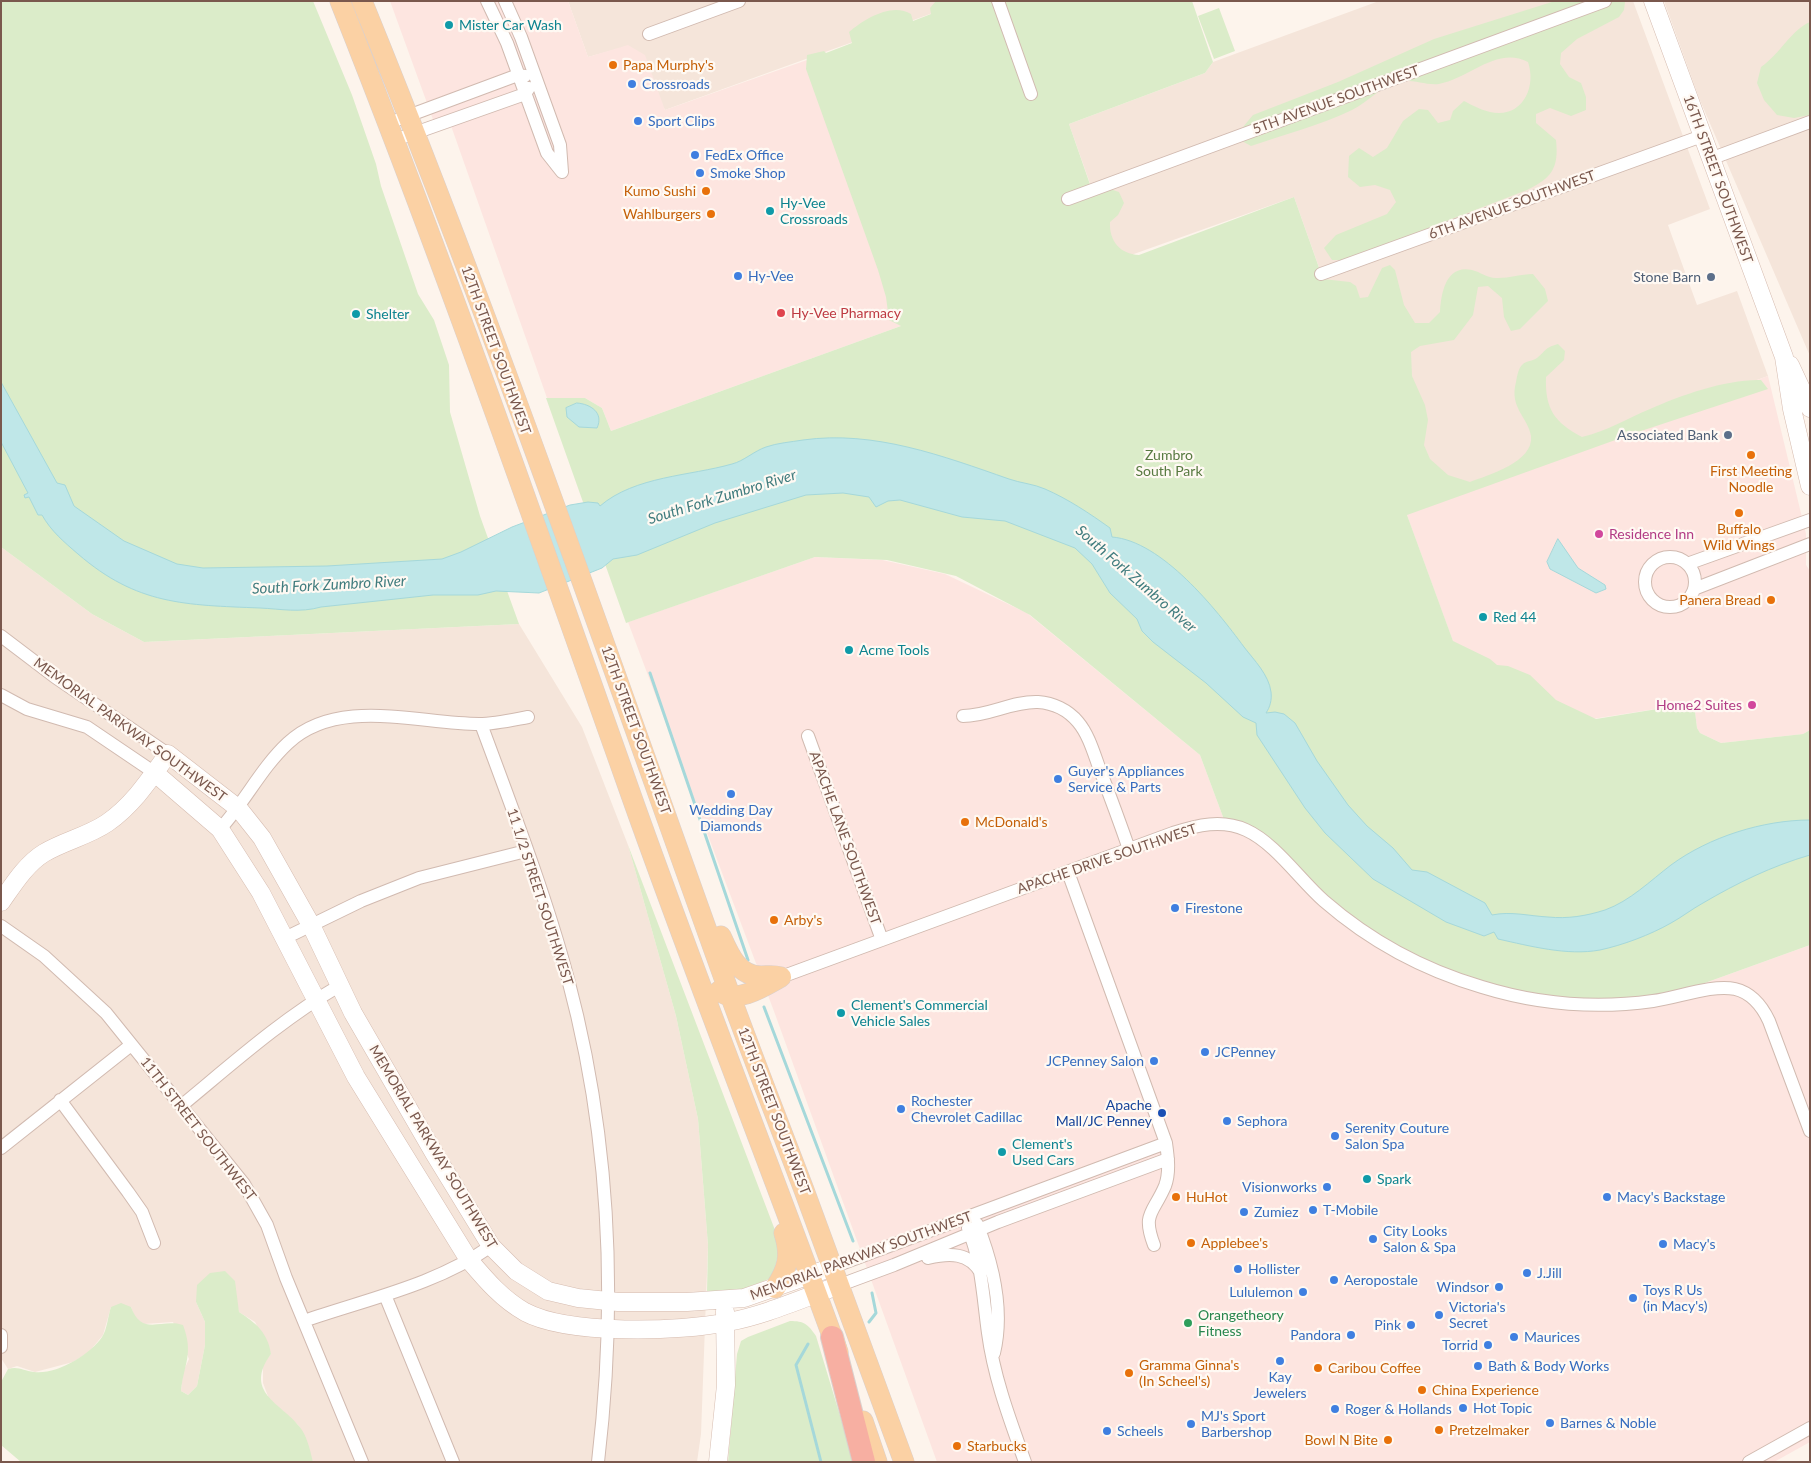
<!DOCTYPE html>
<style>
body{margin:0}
#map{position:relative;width:1811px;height:1463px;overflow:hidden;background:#fdf4ec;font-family:Lato,sans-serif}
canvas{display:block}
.frame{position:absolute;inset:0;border:2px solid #7a584d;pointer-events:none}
</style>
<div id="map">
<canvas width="1811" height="1463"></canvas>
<div class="frame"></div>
</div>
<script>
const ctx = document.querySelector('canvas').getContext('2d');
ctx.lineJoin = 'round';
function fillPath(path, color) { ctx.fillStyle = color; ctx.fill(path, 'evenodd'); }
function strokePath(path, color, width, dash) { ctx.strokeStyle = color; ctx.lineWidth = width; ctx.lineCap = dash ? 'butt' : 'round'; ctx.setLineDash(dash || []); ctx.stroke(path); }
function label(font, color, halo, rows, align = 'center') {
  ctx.font = font + ' Lato,sans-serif'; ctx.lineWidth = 4.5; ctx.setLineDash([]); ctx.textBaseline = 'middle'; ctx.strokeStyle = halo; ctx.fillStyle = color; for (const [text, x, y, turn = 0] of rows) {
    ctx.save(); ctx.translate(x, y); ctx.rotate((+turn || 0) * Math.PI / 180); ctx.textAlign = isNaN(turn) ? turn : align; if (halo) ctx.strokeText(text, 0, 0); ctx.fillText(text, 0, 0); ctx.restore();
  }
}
fillPath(new Path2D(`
 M568 1H966L665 110 628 46 588 57Z
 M1379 1H1633L1710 209 1668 225 1673 239 1697 305 1737 291 1768 376 1404 507 1294 197 1117 260 1069 124 1205 73 1213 62Z
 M1664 1H1810V356L1699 98Z
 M1 547 92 614 144 642 519 624 582 727 628 845 676 1016 698 1119 708 1245 701 1434 697 1462H313L299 1426 269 1399 263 1383V1364L271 1354 255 1322 239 1312 236 1298 196 1302 205 1322V1345L197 1386 188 1395 181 1391 183 1372 189 1359 173 1322 144 1324 135 1318 131 1307H111L103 1335 89 1352 73 1362 35 1372 17 1366 8 1369 1 1358Z`), '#f5e5da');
fillPath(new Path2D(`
 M390 1H568L588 57 628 45 645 55 665 110 807 60 901 326 611 431 602 408 585 398H547L449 120 435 125Z
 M1768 376 1806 534V565L1810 571V730L1803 734 1721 743 1700 733 1697 728 1694 703 1573 722 1455 647 1404 507Z
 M815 557 882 560 945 574 1027 613 1200 755 1226 825 1655 1001 1810 945V1442L1774 1462H937L775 1014 628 622Z`), '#fde5e0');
fillPath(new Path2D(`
 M1 1H313L352 95 376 164 381 186 418 294 434 320 449 365 450 412 480 516 519 624 144 642 92 614 1 547Z
 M936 1H1192L1213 62 1205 73 1069 124 1093 193 1107 188 1119 192 1124 203 1118 215 1110 222C1109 241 1120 254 1139 255L1294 197 1323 279 1350 282 1356 286 1360 298 1368 297 1382 268 1390 265 1395 270 1404 305 1415 323H1429L1440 312C1441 293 1446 264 1472 270 1481 272 1488 279 1498 278 1510 278 1521 274 1533 274L1545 289 1548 301 1520 329 1511 331 1504 317 1502 298 1488 286 1478 287 1473 315 1454 340 1420 346 1411 352 1412 376 1425 405 1428 420 1424 445 1430 459 1448 475 1470 482C1488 475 1534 462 1531 436 1528 417 1509 408 1516 382 1517 377 1518 368 1523 364 1526 361 1533 361 1537 358 1547 350 1544 348 1558 344L1565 351 1564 360 1546 377C1545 409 1554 422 1582 437 1607 431 1626 419 1650 409 1681 395 1727 379 1761 380L1768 389 1632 434 1407 515 1453 641 1490 659 1497 665 1508 666 1530 675 1556 700 1596 719 1694 703 1697 728 1700 733 1721 743 1803 734 1810 730V945L1655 1001 1588 1005 1486 989 1379 942 1269 847 1226 825 1200 755 1030 615 956 576 887 560 815 557 626 623 546 398H585L602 408 611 431 901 326 889 320 886 297 878 270 806 69 807 55 824 51 826 53 852 43 849 32C864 19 892 2 911 14L913 21 931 14 930 8Z
 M1555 1 1625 2 1624 10 1619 17 1577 39 1561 53 1560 64 1569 77 1581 83 1586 97V110L1571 116 1550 108 1536 114V123L1556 140C1559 168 1552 178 1527 190L1400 239 1341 260H1332L1324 248 1336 235 1387 214 1396 202 1390 190 1375 185 1360 187 1348 177 1349 156 1359 148 1373 157 1387 148 1403 121 1419 109 1428 110 1438 123 1450 120 1453 111 1464 101C1472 105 1481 110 1490 112 1521 119 1537 89 1528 62 1497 46 1470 78 1439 84 1426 86 1410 78 1397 82 1380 87 1368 102 1352 110 1318 126 1286 134 1251 146L1240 140 1243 127 1253 115 1338 82 1434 39Z
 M1219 8 1235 51 1214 59 1198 16Z
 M1810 22V115L1794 118 1777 115 1764 100 1757 83 1761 67C1780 54 1792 29 1810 22Z
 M628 845 778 1238C779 1253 777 1265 771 1278L744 1289 707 1292 708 1245 698 1119 676 1016Z
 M225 1271 235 1281 239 1312C256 1323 268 1333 271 1354 243 1392 281 1403 299 1426 307 1435 310 1450 313 1462H21L1 1445V1382L8 1369C19 1366 23 1371 34 1372 56 1375 90 1355 102 1337 107 1330 108 1316 111 1307L121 1303 131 1307C142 1337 161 1318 183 1325 194 1354 184 1363 181 1391L188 1395 197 1386 205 1345V1322L196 1302 197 1285 210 1273Z
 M790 1321C804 1321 808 1324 816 1336L854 1462H728L737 1354 741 1341 748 1337Z`), '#dbecc9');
const water = new Path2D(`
 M1 382 57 483 65 485 74 506 124 541 177 564 203 568 327 566 442 559 461 552 512 527 570 505 588 502 598 503 600 506C635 476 690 476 732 464 744 461 754 451 766 447 777 443 791 442 803 440 874 430 943 456 1009 479 1020 483 1034 484 1045 489 1068 499 1089 513 1110 528L1112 537C1162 541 1216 609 1244 647 1254 660 1269 675 1271 692 1272 700 1270 707 1266 713L1275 712 1284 714 1295 723 1317 761 1348 805 1367 826 1393 848 1412 870 1427 872 1485 903 1492 915C1511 911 1529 916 1548 917 1568 919 1586 916 1605 910 1630 901 1650 881 1671 865 1709 837 1763 820 1810 820V855C1772 866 1737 883 1703 903 1692 909 1682 917 1671 923 1650 935 1623 945 1600 950 1567 956 1530 946 1498 939L1494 932 1484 936 1446 922 1373 879 1325 833 1305 808 1257 735 1256 723 1243 717 1206 683 1153 642 1142 631 1137 619 1110 593 1092 564 1075 548 1005 521 962 517 900 500 888 501 876 507 869 497 843 493 806 495 715 523 637 555 613 559 602 568 539 593 496 591 478 595H433L321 607C300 613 281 609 260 608 185 605 137 605 78 554 64 542 51 531 42 515H38L29 497 25 498 24 495 28 493 1 442Z
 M577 403C591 404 604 413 597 428L579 427 567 417 566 408Z
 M1558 539 1578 568 1605 585 1606 589 1596 593 1550 569 1547 562Z`);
fillPath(water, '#bfe7e8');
strokePath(water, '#a5d8da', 1);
strokePath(new Path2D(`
 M650 673 748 960
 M764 1007 853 1241
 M869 1322 876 1313 872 1293
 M808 1344 796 1365 821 1462`), '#a5d8da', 3);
const street = new Path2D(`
 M487 1 507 43 547 153 562 172
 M505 1 521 37 560 145 562 172
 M998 1 1031 94
 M649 34 739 1
 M389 123 518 75 525 76
 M395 140 525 94 529 88
 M1710 159 1810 122
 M1068 199 1605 1
 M1321 274 1702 136
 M1645 582a25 25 0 1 1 50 0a25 25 0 1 1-50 0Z
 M1687 564 1810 520
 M1694 589 1810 544
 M1 636 55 677 168 754
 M1 695 27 709 87 727 155 773
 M963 716C989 716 1012 701 1038 702 1053 703 1068 710 1078 722 1089 735 1094 754 1100 770 1110 796 1120 823 1129 849
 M481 724C512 808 545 893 568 979 610 1136 617 1301 598 1462
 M808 736 882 940
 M220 829C245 802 261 768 288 743 338 696 419 724 479 724 495 724 512 720 528 717
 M1068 872 1166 1143C1168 1157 1170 1173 1165 1186 1153 1214 1142 1213 1154 1245
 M1 926 44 956 106 1013 244 1184 267 1225 286 1278 362 1462
 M285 938 361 901 419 878 526 851
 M781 977 1173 833C1197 825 1222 819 1246 830 1275 843 1300 880 1324 901 1370 941 1424 970 1482 987 1537 1004 1596 1009 1653 1001 1677 998 1712 984 1735 989 1752 993 1762 1006 1769 1021L1810 1131
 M60 1100 128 1192 142 1212 154 1243
 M181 1106C232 1064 282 1019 339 986
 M1 1148 131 1045
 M977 1224C993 1264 1004 1311 994 1353
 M968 1228C982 1263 983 1297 988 1333 994 1378 1010 1420 1025 1462
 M928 1258C949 1253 969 1252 981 1273
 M833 1267 1166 1143
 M840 1285 894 1265 998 1222 1168 1159
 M385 1295 453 1462
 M304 1321C367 1299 436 1285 491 1246
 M1 1335V1347
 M1749 1462 1810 1428`);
const secondary = new Path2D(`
 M1653 1 1784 357 1792 409 1810 486
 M1790 365 1810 408
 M155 773 220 829 261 893 356 1077 469 1260C486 1280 502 1299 525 1312 568 1335 680 1332 728 1322 766 1315 803 1298 840 1285
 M1 902C13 885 26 864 44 853 64 841 88 836 107 823 133 805 150 779 168 754L239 809 262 838 311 925 353 1013 434 1153 491 1246 516 1271 548 1291 578 1298 618 1302H687L744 1298 833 1267
 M718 1462 726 1385 725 1311`);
const primary = new Path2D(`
 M340 1C442 257 532 516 624 775 692 969 768 1159 838 1352
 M362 1C495 327 610 661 729 992 753 1058 779 1124 804 1190 838 1280 871 1371 904 1462
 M721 936C729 954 738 976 761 976 769 976 773 975 781 977
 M719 991C736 1005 765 986 781 977
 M775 1288C788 1269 791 1255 784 1233
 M863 1421 877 1462`);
const highway = new Path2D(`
 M832 1337 864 1462`);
strokePath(street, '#d1bab0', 14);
strokePath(secondary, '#d6bcb0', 19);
strokePath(primary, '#dad0cd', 21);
strokePath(highway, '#dad0cd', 24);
strokePath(street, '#fff', 12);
strokePath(secondary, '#fff', 18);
strokePath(primary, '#fbd1a4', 20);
strokePath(highway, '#f7afa2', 22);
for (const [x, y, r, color] of [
 [449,25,5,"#0f9aa8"],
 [613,65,5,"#e8710a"],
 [632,84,5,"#3f7fe0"],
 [638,121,5,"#3f7fe0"],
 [695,155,5,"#3f7fe0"],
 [700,173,5,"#3f7fe0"],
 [706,191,5,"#e8710a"],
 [770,211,5,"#0f9aa8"],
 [711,214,5,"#e8710a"],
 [738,276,5,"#3f7fe0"],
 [1711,277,5,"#5c6f8a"],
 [781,313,5,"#e0444e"],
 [356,314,5,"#0f9aa8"],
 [1728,435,5,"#5c6f8a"],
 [1751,455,5,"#e8710a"],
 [1739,513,5,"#e8710a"],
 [1599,534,5,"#d1479c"],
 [1771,600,5,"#e8710a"],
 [1483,617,5,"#0f9aa8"],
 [849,650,5,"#0f9aa8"],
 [1752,705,5,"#d1479c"],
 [1058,779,5,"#3f7fe0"],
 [731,794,5,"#3f7fe0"],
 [965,822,5,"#e8710a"],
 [1175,908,5,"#3f7fe0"],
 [774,920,5,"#e8710a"],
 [841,1013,5,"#0f9aa8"],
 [1205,1052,5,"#3f7fe0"],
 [1154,1061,5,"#3f7fe0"],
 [901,1109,5,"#3f7fe0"],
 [1162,1113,5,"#1a4fb4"],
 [1227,1121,5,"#3f7fe0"],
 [1335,1136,5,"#3f7fe0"],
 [1002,1152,5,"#0f9aa8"],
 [1367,1179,5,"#0f9aa8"],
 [1327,1187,5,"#3f7fe0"],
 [1176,1197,5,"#e8710a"],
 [1607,1197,5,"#3f7fe0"],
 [1313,1210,5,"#3f7fe0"],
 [1244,1212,5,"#3f7fe0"],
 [1373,1239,5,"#3f7fe0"],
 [1191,1243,5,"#e8710a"],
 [1663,1244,5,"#3f7fe0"],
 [1238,1269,5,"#3f7fe0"],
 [1527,1273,5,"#3f7fe0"],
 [1334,1280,5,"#3f7fe0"],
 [1499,1287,5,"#3f7fe0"],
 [1303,1292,5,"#3f7fe0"],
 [1633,1298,5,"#3f7fe0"],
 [1439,1315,5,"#3f7fe0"],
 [1188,1323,5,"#2e9e5b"],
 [1411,1325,5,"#3f7fe0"],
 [1351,1335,5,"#3f7fe0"],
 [1514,1337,5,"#3f7fe0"],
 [1488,1345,5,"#3f7fe0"],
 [1280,1361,5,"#3f7fe0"],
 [1478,1366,5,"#3f7fe0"],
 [1318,1368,5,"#e8710a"],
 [1129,1373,5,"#e8710a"],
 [1422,1390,5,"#e8710a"],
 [1463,1408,5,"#3f7fe0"],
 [1335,1409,5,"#3f7fe0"],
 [1550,1423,5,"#3f7fe0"],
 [1191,1424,5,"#3f7fe0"],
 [1439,1430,5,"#e8710a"],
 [1107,1431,5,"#3f7fe0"],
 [1388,1440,5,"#e8710a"],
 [957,1446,5,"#e8710a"]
]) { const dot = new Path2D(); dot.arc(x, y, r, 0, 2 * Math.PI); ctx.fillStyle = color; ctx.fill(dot); strokePath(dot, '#fff9f3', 2); }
label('14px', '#0d838f', '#fff9f3', [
 ["Mister Car Wash",459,25],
 ["Hy-Vee",780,203],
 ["Crossroads",780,219],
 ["Shelter",366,314],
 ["Red 44",1493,617],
 ["Acme Tools",859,650],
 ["Clement's Commercial",851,1005],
 ["Vehicle Sales",851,1021],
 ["Clement's",1012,1144],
 ["Used Cars",1012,1160],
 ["Spark",1377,1179]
], 'left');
label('14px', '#c56008', '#fff9f3', [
 ["Papa Murphy's",623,65],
 ["Kumo Sushi",696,191,"right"],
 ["Wahlburgers",701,214,"right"],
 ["First Meeting",1751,471,"center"],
 ["Noodle",1751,487,"center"],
 ["Buffalo",1739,529,"center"],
 ["Wild Wings",1739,545,"center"],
 ["Panera Bread",1761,600,"right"],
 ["McDonald's",975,822],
 ["Arby's",784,920],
 ["HuHot",1186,1197],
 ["Applebee's",1201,1243],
 ["Gramma Ginna's",1139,1365],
 ["(In Scheel's)",1139,1381],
 ["Caribou Coffee",1328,1368],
 ["China Experience",1432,1390],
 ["Pretzelmaker",1449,1430],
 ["Bowl N Bite",1378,1440,"right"],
 ["Starbucks",967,1446]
], 'left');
label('14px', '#366cbe', '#fff9f3', [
 ["Crossroads",642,84],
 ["Sport Clips",648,121],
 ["FedEx Office",705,155],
 ["Smoke Shop",710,173],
 ["Hy-Vee",748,276],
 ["Guyer's Appliances",1068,771],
 ["Service & Parts",1068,787],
 ["Wedding Day",731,810,"center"],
 ["Diamonds",731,826,"center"],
 ["Firestone",1185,908],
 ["JCPenney",1215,1052],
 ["JCPenney Salon",1144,1061,"right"],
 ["Rochester",911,1101],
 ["Chevrolet Cadillac",911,1117],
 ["Sephora",1237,1121],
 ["Serenity Couture",1345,1128],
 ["Salon Spa",1345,1144],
 ["Visionworks",1317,1187,"right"],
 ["Macy's Backstage",1617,1197],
 ["T-Mobile",1323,1210],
 ["Zumiez",1254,1212],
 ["City Looks",1383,1231],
 ["Salon & Spa",1383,1247],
 ["Macy's",1673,1244],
 ["Hollister",1248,1269],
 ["J.Jill",1537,1273],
 ["Aeropostale",1344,1280],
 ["Windsor",1489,1287,"right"],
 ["Toys R Us",1643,1290],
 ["(in Macy's)",1643,1306],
 ["Lululemon",1293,1292,"right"],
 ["Victoria's",1449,1307],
 ["Secret",1449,1323],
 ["Pink",1401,1325,"right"],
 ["Pandora",1341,1335,"right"],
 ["Maurices",1524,1337],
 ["Torrid",1478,1345,"right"],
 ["Bath & Body Works",1488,1366],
 ["Kay",1280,1377,"center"],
 ["Jewelers",1280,1393,"center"],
 ["Hot Topic",1473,1408],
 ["Roger & Hollands",1345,1409],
 ["MJ's Sport",1201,1416],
 ["Barbershop",1201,1432],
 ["Barnes & Noble",1560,1423],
 ["Scheels",1117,1431]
], 'left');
label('14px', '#7a584d', '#fff9f3', [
 ["5TH AVENUE SOUTHWEST",1336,100,-20],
 ["16TH STREET SOUTHWEST",1718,179,70],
 ["6TH AVENUE SOUTHWEST",1512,205,-20],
 ["12TH STREET SOUTHWEST",496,350,70],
 ["MEMORIAL PARKWAY SOUTHWEST",130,730,36],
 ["12TH STREET SOUTHWEST",636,730,70],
 ["APACHE LANE SOUTHWEST",845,838,70],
 ["APACHE DRIVE SOUTHWEST",1107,859,-19],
 ["11 1/2 STREET SOUTHWEST",540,897,72],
 ["12TH STREET SOUTHWEST",774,1111,69],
 ["11TH STREET SOUTHWEST",198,1129,52],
 ["MEMORIAL PARKWAY SOUTHWEST",433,1147,59],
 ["MEMORIAL PARKWAY SOUTHWEST",861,1256,-20]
]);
label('14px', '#4e5e75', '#fff9f3', [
 ["Stone Barn",1701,277],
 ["Associated Bank",1718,435]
], 'right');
label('14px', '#be3a42', '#fff9f3', [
 ["Hy-Vee Pharmacy",791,313]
], 'left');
label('14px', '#587a41', '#fff9f3', [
 ["Zumbro",1169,455],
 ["South Park",1169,471]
]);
label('14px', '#b23c85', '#fff9f3', [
 ["Residence Inn",1609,534],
 ["Home2 Suites",1742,705,"right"]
], 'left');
label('14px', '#164399', '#fff9f3', [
 ["Apache",1152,1105],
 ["Mall/JC Penney",1152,1121]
], 'right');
label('14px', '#27864d', '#fff9f3', [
 ["Orangetheory",1198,1315],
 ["Fitness",1198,1331]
], 'left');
label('italic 15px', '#407c7e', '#fff9f3', [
 ["South Fork Zumbro River",722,497,-17],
 ["South Fork Zumbro River",1136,579,41],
 ["South Fork Zumbro River",329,585,-3]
]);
</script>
